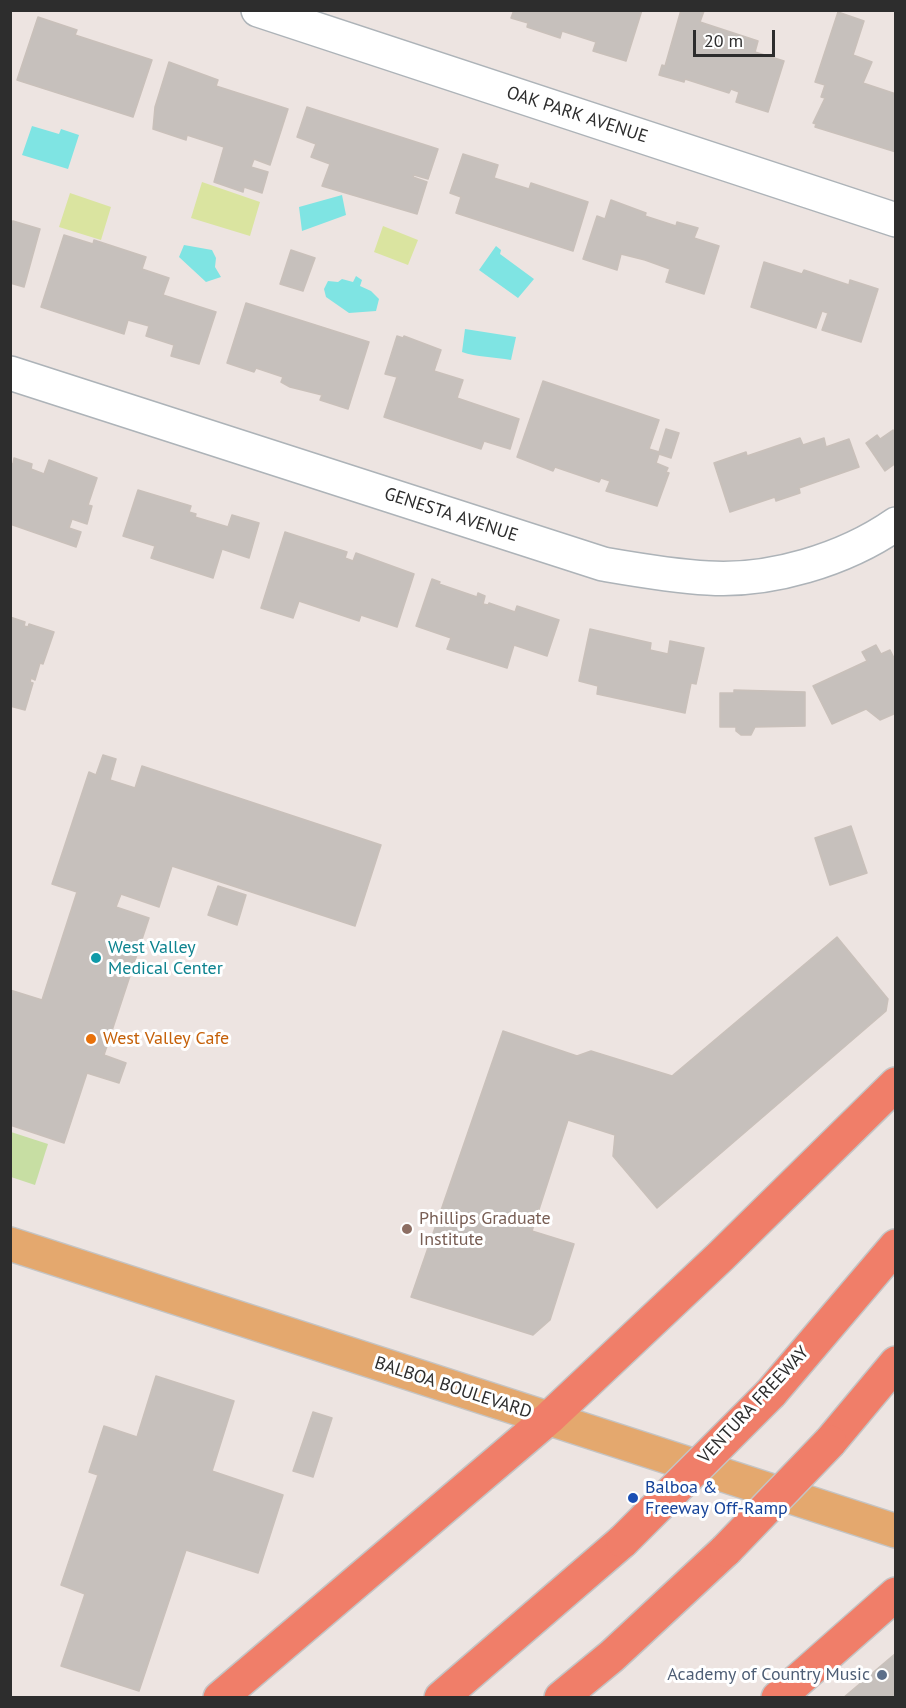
<!DOCTYPE html>
<style>
body{margin:0}
#map{position:relative;width:906px;height:1708px;overflow:hidden;background:#ede4e1;font-family:"PT Sans",sans-serif}
canvas{display:block}
.frame{position:absolute;inset:0;border:12px solid #2d2d2d;pointer-events:none}
.scale{position:absolute;left:693px;top:30px;width:82px;height:27px;box-sizing:border-box;border:3px solid #2d2d2d;border-top:0;padding-left:8px;font-size:18px;line-height:21px;white-space:nowrap;color:#2d2d2d;-webkit-text-stroke:4px #fff;paint-order:stroke}
</style>
<div id="map">
<canvas width="906" height="1708"></canvas>
<div class="frame"></div>
<div class="scale">20 m</div>
</div>
<script>
const ctx = document.querySelector('canvas').getContext('2d');
ctx.lineJoin = 'round';
function fillPath(path, color) { ctx.fillStyle = color; ctx.fill(path, 'evenodd'); }
function strokePath(path, color, width, dash) { ctx.strokeStyle = color; ctx.lineWidth = width; ctx.lineCap = dash ? 'butt' : 'round'; ctx.setLineDash(dash || []); ctx.stroke(path); }
function label(font, color, halo, rows, align = 'center') {
  ctx.font = font + ' "PT Sans",sans-serif'; ctx.lineWidth = 6; ctx.setLineDash([]); ctx.textBaseline = 'middle'; ctx.strokeStyle = halo; ctx.fillStyle = color; for (const [text, x, y, turn = 0] of rows) {
    ctx.save(); ctx.translate(x, y); ctx.rotate((+turn || 0) * Math.PI / 180); ctx.textAlign = isNaN(turn) ? turn : align; if (halo) ctx.strokeText(text, 0, 0); ctx.fillText(text, 0, 0); ctx.restore();
  }
}
fillPath(new Path2D(`
 M11 1132 48 1144 35 1185 11 1177Z`), '#c7dea3');
fillPath(new Path2D(`
 M202 182 260 202 250 236 191 218Z
 M70 193 111 207 101 240 59 227Z
 M383 226 418 240 408 265 374 252Z`), '#dae4a0');
fillPath(new Path2D(`
 M32 126 59 134 61 129 79 135 68 169 22 155Z
 M342 195 346 215 302 231 299 207Z
 M184 245 212 250 216 258 215 267 221 277 206 282 179 257Z
 M496 246 501 250 500 254 534 279 518 298 479 270Z
 M356 276 362 280 360 286 371 291 379 299 376 311 349 313 326 297 324 289 328 281 338 282 342 279 353 282Z
 M465 329 516 337 511 360C495 357 476 357 462 352Z`), '#7fe4e3');
const building = new Path2D(`
 M514 10H642L626 61 593 51 596 42 562 31 560 38 527 27 528 23 511 18Z
 M681 10 704 11 700 22 758 41 755 52 784 61 768 112 736 102 739 92 731 89 729 93 685 79 684 82 659 75 662 65 665 66Z
 M838 12 864 21 853 55 872 62 863 83 896 94V152L815 127 816 124 813 123 825 98 821 97 825 85 815 82Z
 M38 17 77 30 75 35 152 60 133 117 17 80Z
 M169 62 218 80 216 86 288 109 270 165 254 159 251 167 268 172 262 193 244 187 243 192 214 182 224 147 187 135 186 140 153 129 155 107Z
 M307 107 438 149 428 179 414 175 413 177 427 182 417 214 322 186 330 164 311 157 316 144 297 137Z
 M463 154 498 165 494 178 529 189 531 183 588 202 573 251 456 213 461 197 450 193Z
 M611 200 646 213 645 216 676 226 677 222 698 228 694 238 719 246 704 294 666 282 670 269 645 260 621 254 617 270 583 259 597 216 605 219Z
 M13 221 40 229 24 287 10 283V222Z
 M64 235 93 244 94 240 146 257 142 269 169 278 163 295 216 312 199 364 171 356 174 345 146 336 149 326 128 320 124 334 41 307Z
 M291 250 315 258 303 291 280 284Z
 M764 262 802 274 804 270 849 285 850 280 878 289 861 342 822 330 828 313 822 311 816 328 751 307Z
 M246 303 369 342 348 409 320 400 322 395 290 387 281 382 283 377 256 368 254 372 227 363Z
 M397 336 403 338 404 336 441 350 434 371 463 380 457 398 519 419 510 449 484 441 481 449 384 417 397 377 385 374Z
 M543 381 659 420 649 449 659 452 666 429 679 433 671 458 659 454 656 463 668 468 666 472 669 473 657 506 606 491 610 481 601 478 599 482 555 467 553 471 517 457Z
 M893 430 896 434V463L885 471 866 443 877 435 880 439Z
 M800 438 803 445 824 438 826 447 849 439 859 467 799 488 800 493 776 501 775 497 730 512 714 463 746 452 747 456Z
 M14 458 32 464 31 469 44 474 49 460 97 478 88 505 92 506 87 524 72 519 69 528 81 532 76 547 10 524V463L13 464Z
 M138 490 191 506 189 512 196 514 195 517 228 527 232 515 259 523 249 558 222 549 213 578 151 558 155 546 123 536Z
 M285 532 347 552 345 558 353 561 356 553 414 574 397 627 361 615 359 621 299 601 293 618 261 608Z
 M432 579 440 582 439 584 477 597 478 593 485 596 483 604 488 605 489 603 515 612 517 606 559 620 547 656 514 645 507 668 447 649 451 638 416 626Z
 M10 617 25 622 24 626 28 627 29 624 54 632 43 664 40 663 35 680 31 678 30 682 33 683 25 710 10 706Z
 M590 629 651 643 650 650 668 654 670 641 704 648 696 684 691 683 685 713 597 694 598 686 579 681Z
 M876 645 881 654 890 650 896 662V713L880 720 866 709 832 724 813 686 867 661 862 652Z
 M734 690 805 692V726L755 727 751 735H741L736 731V727H720V693H734Z
 M103 755 116 759 110 780 135 788 142 766 381 845 355 926 172 866 159 907 121 894 116 907 149 918 104 1055 126 1063 119 1083 87 1073 64 1143 10 1125V990L42 1000 77 892 52 884 89 772 96 775Z
 M851 826 867 873 830 885 815 838Z
 M218 886 246 895 237 925 208 915Z
 M837 937 888 999 886 1011 657 1208 613 1156 615 1135 568 1120 532 1231 574 1244 550 1320 533 1335 411 1297 503 1031 577 1056 591 1051 672 1076Z
 M156 1376 234 1401 212 1471 283 1495 258 1573 186 1550 139 1691 61 1666 85 1594 61 1585 98 1475 89 1472 104 1426 137 1437Z
 M313 1412 332 1418 313 1477 293 1471Z
 M896 1653V1698H843Z`);
fillPath(building, '#c6c0bc');
strokePath(building, '#c9c0ba', 1.5);
const minor = new Path2D(`
 M258 10 896 220
 M10 373 603 564C638 570 672 576 708 578 770 582 844 560 896 524`);
const primary = new Path2D(`
 M10 1244 896 1531`);
const motorway = new Path2D(`
 M771 1393 896 1246
 M830 1442 896 1363
 M220 1698 549 1418 721 1256 896 1084
 M441 1698 623 1541
 M561 1698 612 1656 726 1550
 M778 1698 896 1594`);
strokePath(minor, '#adb3b8', 36);
strokePath(primary, '#c4c4c4', 36);
strokePath(motorway, '#c4c4c4', 36);
strokePath(minor, '#fff', 33);
strokePath(primary, '#e4a86e', 33);
strokePath(motorway, '#f07e69', 33);
const motorwayBridge = new Path2D(`
 M623 1541 771 1393
 M726 1550 830 1442`);
strokePath(motorwayBridge, '#c4c4c4', 36, []);
strokePath(motorwayBridge, '#f07e69', 33);
for (const [x, y, r, color] of [
 [96,958,6,"#0f9aa8"],
 [91,1039,6,"#e8710a"],
 [407,1229,6,"#8d6e63"],
 [633,1498,6,"#1a4fb4"],
 [882,1675,6,"#5c6f8a"]
]) { const dot = new Path2D(); dot.arc(x, y, r, 0, 2 * Math.PI); ctx.fillStyle = color; ctx.fill(dot); strokePath(dot, '#fff', 2); }
label('18px', '#2d2d2d', '#fff', [
 ["OAK PARK AVENUE",577,115,18],
 ["GENESTA AVENUE",451,515,18],
 ["BALBOA BOULEVARD",453,1388,18],
 ["VENTURA FREEWAY",754,1405,-47]
]);
label('18px', '#0d838f', '#fff', [
 ["West Valley",108,948],
 ["Medical Center",108,969]
], 'left');
label('18px', '#c56008', '#fff', [
 ["West Valley Cafe",103,1039]
], 'left');
label('18px', '#785e54', '#fff', [
 ["Phillips Graduate",419,1219],
 ["Institute",419,1240]
], 'left');
label('18px', '#164399', '#fff', [
 ["Balboa &",645,1488],
 ["Freeway Off-Ramp",645,1509]
], 'left');
label('18px', '#4e5e75', '#fff', [
 ["Academy of Country Music",870,1675]
], 'right');
</script>
